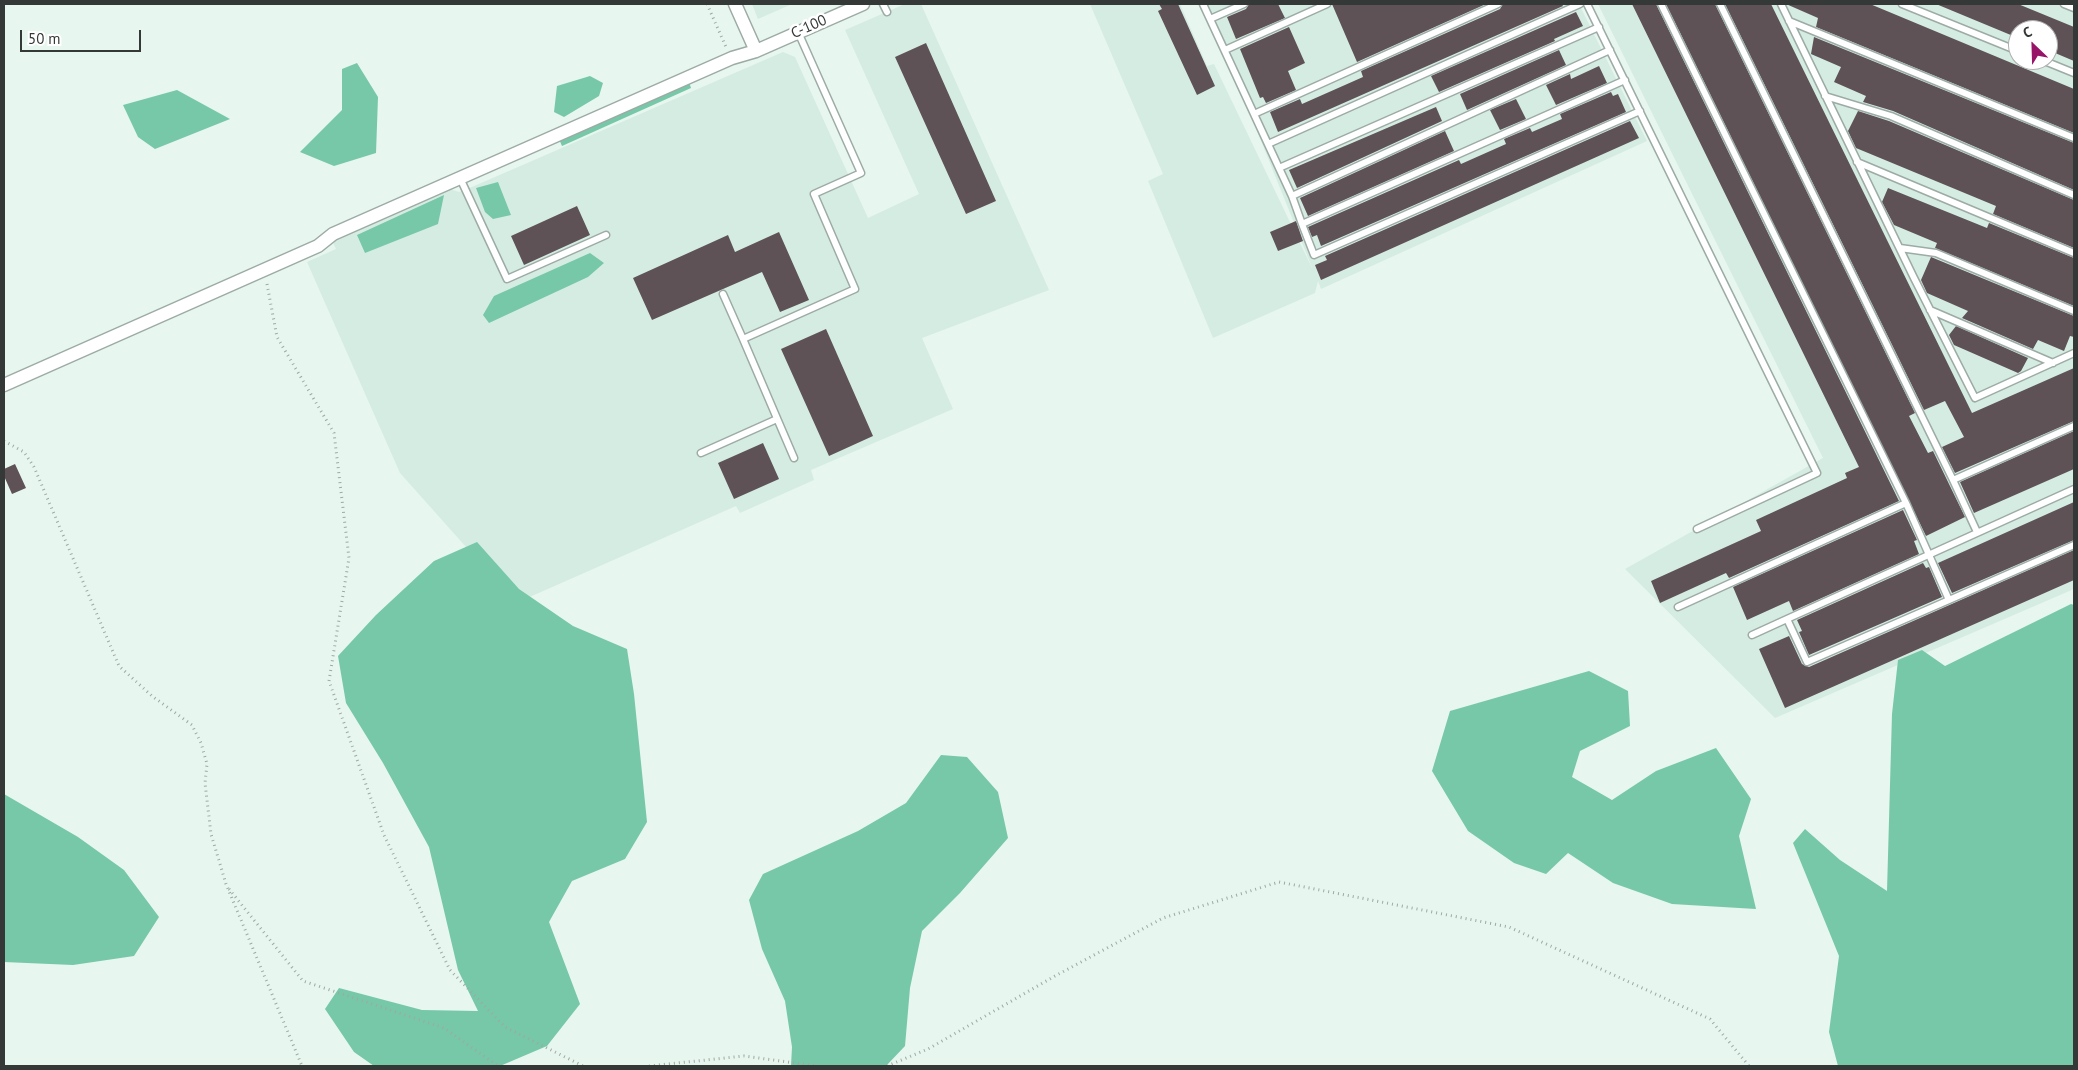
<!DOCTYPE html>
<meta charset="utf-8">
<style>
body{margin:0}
#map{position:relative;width:2078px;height:1070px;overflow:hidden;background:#e7f6ef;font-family:"PT Sans",sans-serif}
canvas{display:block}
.frame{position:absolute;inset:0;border:5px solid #343937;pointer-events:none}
.north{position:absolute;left:2008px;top:20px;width:50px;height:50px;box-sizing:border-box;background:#fff;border:1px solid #aeb0af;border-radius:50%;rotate:336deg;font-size:14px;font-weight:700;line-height:20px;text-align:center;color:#343937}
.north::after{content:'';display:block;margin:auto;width:18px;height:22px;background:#981469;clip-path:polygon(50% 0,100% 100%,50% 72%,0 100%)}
.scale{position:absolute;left:20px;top:30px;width:121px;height:22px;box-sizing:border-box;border:2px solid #343937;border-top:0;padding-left:6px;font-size:15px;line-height:18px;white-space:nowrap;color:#343937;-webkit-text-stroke:4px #fff;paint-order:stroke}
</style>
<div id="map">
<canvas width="2078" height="1070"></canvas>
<div class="frame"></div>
<div class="north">С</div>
<div class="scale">50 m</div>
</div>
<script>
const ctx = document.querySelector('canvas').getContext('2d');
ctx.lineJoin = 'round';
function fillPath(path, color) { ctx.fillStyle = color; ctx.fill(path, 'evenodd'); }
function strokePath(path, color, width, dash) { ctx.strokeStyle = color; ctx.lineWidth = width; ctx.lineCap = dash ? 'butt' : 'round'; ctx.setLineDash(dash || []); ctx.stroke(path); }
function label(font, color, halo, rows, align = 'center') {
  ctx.font = font + ' "PT Sans",sans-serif'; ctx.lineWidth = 5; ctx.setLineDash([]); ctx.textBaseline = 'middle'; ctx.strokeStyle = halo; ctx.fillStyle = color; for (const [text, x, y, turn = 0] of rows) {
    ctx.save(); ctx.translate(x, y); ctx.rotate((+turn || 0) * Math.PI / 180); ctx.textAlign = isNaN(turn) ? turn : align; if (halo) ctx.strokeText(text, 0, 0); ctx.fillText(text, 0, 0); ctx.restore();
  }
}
fillPath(new Path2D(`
 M752 4H792L758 19Z
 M905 4H921L1049 290 922 338 953 409 811 470 814 480 740 513 736 506 516 603 400 473 307 262 336 249 332 240 447 188 459 192 465 190 783 52 795 57 868 218 919 194 845 30Z
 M1090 4H1180L1207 66 1214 64 1313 270 1206 4H1579L1647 141 1321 289 1318 281 1315 293 1213 338 1148 181 1163 174Z
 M1598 4H2074V589L1775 718 1625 569 1823 458ZM2018 30H2048V60H2018Z`), '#d5ece2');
fillPath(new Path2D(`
 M357 63 378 97 376 153 334 166 300 152 342 110V69Z
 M590 76 603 83 599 96 564 117 554 112 557 86Z
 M689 82 691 88 562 146 559 139Z
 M177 90 230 119 155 149 138 137 123 105Z
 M498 182 511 215 493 219 485 212 476 188Z
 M444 195 438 224 365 253 357 235Z
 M590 253 604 263 588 277 489 323 483 315 494 296Z
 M477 542 519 589 573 626 627 649 634 694 647 822 625 859 572 881 549 922 580 1004 547 1046 500 1066H374L354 1052 325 1009 339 988 422 1010 478 1011 458 970 429 847 383 763 346 703 338 656 376 615 434 561Z
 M2071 604 2074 605V1066H1838L1829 1032 1839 956 1793 843 1805 829 1840 860 1887 891 1892 714 1898 660 1922 650 1945 666Z
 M1589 671 1628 691 1630 726 1580 751 1572 777 1612 800 1656 771 1716 748 1751 799 1739 836 1756 909 1672 904 1613 883 1568 853 1546 874 1514 863 1468 831 1432 771 1450 711Z
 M941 755 967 757 998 792 1008 838 960 893 922 931 910 988 905 1046 886 1066H791L792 1047 785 1001 762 949 749 900 763 874 858 831 906 803Z
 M4 794 78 837 124 870 159 917 134 956 73 965 4 962Z`), '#76c8a9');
fillPath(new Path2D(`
 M1159 4H1178L1215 86 1197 95 1158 11 1162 9Z
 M1249 4H1278L1285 18 1236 39 1227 17 1246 9Z
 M1332 4H1486L1357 62Z
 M1503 4H1562L1563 6 1278 132 1270 112 1300 99 1302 104 1363 77 1361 71 1500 9Z
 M1632 4H1656L1899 501 1729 578 1726 573 1660 603 1651 581 1761 531 1756 520 1847 478 1845 473 1859 467Z
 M1666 4H1715L1915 413 1909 416 1928 453 1933 451 1965 517 1926 536Z
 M1725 4H1771L1972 413 2074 368V421L1955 473 1942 447 1964 437 1945 401 1924 410Z
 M1786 4H1870L2074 89V133L1816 27 1818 18Z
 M1936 4H2018L2074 27V61L2048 50V30H2018V38Z
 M1576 12 1583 26 1554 39 1555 41 1439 92 1431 76Z
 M1289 27 1305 63 1288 71 1296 90 1266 103 1263 97 1260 98 1240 49Z
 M1814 37 2074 143V190L1893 111 1863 102 1866 96 1834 82 1841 67 1811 54Z
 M926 43 996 201 966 214 895 57Z
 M1559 50 1566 65 1467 110 1460 94Z
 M1599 66 1607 83 1556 105 1546 85 1570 74 1571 79Z
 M1611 92 1613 96 1618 94 1626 112 1321 246 1317 235 1312 237 1308 227 1459 160 1461 164 1506 144 1504 139 1530 128 1532 132 1562 119 1560 114Z
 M1516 99 1526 119 1500 130 1490 110Z
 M1436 107 1442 121 1297 188 1289 170Z
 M1858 111 1889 121 2074 200V248L1993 214 1996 206 1856 148 1848 131Z
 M1630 121 1639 138 1321 280 1315 265 1327 260 1325 256Z
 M1445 131 1454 151 1308 216 1300 198Z
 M1888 188 1987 228 1989 223 2074 258V306L1935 248 1937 243 1894 225 1882 202Z
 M577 206 590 235 524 265 511 236Z
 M1296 221 1303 241 1278 251 1270 232Z
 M779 232 809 300 780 312 762 272 652 320 633 278 728 235 735 252Z
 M1931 257 2074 316V337L2070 336 2064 351 2038 340 2033 349 1962 318 1968 311 1927 293 1921 280Z
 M1956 326 2028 358 2021 371 2018 373 1954 345 1949 335Z
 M826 329 873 436 829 456 781 349Z
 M2074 431V469L1974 513 1960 482Z
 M763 443 779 479 734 499 718 463Z
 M15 464 26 488 12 494 4 476V469Z
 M2074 502V540L1952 593 1938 563Z
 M1903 510 1917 540 1914 541 1919 554 1793 611 1789 601 1747 620 1733 587Z
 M2074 550V580L1785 708 1759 649 1789 636 1802 664 1809 667Z
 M1923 563 1926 568 1929 567 1942 597 1809 655 1799 632 1802 631 1797 620Z`), '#5e5257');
const lane = new Path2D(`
 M883 4 887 12
 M1203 4 1292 196
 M1587 4 1817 473 1697 529
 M1661 4 1906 503 1949 600 1807 662 1787 619 2074 489
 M1720 4 1953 480
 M1781 4 1914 278 1975 398 2074 353
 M1902 4 2018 51
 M2064 4 2074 8
 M1210 19 1244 4
 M1789 21 2074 138
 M1225 50 1327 4
 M2042 60 2074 73
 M1625 80 1302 224 1314 255 1640 111
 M1825 96 1891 116 2074 195
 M1254 114 1498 4
 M1268 144 1580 4
 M1857 162 2074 253
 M1279 168 1599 27
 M460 178 507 279 606 235
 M1302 224 1292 196 1610 50
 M1900 248 1936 253 2074 311
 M723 294 743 339
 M1930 310 2053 363
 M701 453 777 419
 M794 458 743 339 855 289 814 194 861 173 798 32
 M1977 532 1953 480 2074 426
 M1949 600 2074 545
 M1678 607 1906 503
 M1752 635 1787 619`);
const street = new Path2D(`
 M735 4 756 51
 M4 385 318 246 333 234 732 58 756 51 863 4`);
strokePath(lane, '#9daba5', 9);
strokePath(street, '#9daba5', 15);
strokePath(new Path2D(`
 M707 4 726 47
 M267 284 277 337 334 433 349 558 329 681 384 835 450 970 505 1027 583 1066
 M4 441 24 452 34 467 119 666 152 696 192 725 201 743 207 764 205 783 211 834 226 884 302 1066
 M229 889 303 981 444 1028 498 1066
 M649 1066 744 1056 817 1066
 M887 1066 928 1049 1055 976 1163 918 1279 882 1509 927 1710 1019 1749 1066`), '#9ea9a4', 3, [1, 4]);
strokePath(lane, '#fff', 6);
strokePath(street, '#fff', 12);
label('15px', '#343937', '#fff', [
 ["С-100",809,27,-24]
]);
</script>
